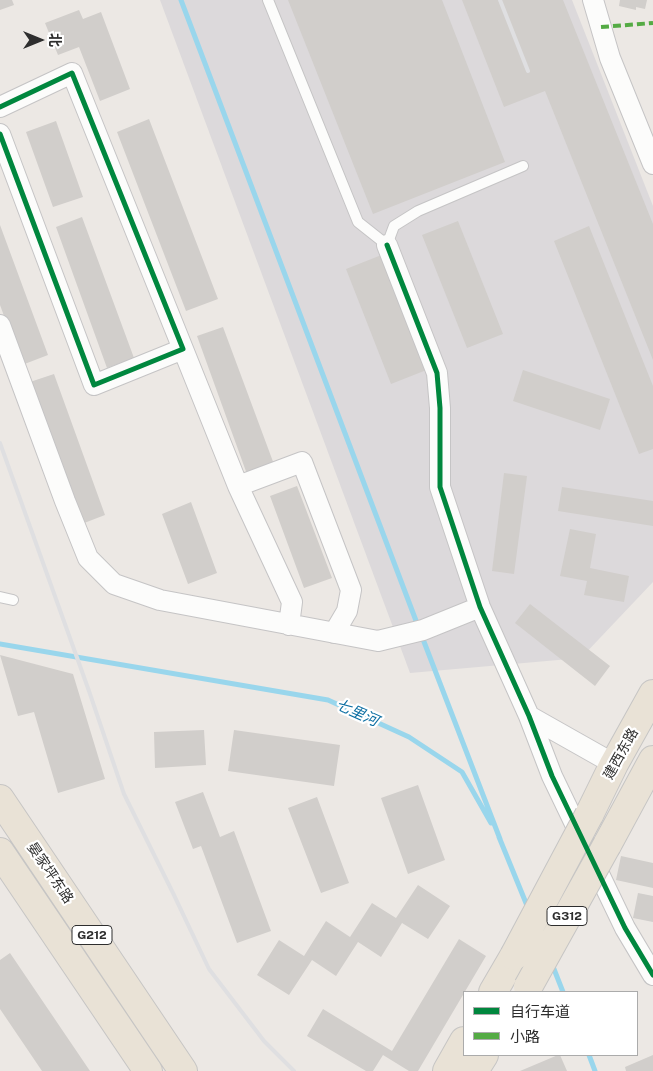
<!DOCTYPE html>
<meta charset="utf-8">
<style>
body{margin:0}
#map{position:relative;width:653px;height:1071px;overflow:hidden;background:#ece8e4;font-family:"Public Sans","Noto Sans SC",sans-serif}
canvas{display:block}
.legend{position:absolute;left:463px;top:991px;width:175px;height:65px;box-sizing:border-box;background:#fff;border:1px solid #ababab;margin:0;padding:6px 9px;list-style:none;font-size:15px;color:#2e2e2e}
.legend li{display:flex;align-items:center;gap:10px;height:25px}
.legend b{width:25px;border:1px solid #ababab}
.north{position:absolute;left:15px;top:15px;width:50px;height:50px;-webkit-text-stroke:4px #fff;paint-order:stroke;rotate:90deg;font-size:14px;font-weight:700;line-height:20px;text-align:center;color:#2e2e2e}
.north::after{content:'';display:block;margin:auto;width:18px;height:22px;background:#2e2e2e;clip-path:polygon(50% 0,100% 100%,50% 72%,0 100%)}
</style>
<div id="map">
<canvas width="653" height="1071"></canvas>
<ul class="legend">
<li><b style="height:6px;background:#00873e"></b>自行车道</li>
<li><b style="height:6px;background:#54ab44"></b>小路</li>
</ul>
<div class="north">北</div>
</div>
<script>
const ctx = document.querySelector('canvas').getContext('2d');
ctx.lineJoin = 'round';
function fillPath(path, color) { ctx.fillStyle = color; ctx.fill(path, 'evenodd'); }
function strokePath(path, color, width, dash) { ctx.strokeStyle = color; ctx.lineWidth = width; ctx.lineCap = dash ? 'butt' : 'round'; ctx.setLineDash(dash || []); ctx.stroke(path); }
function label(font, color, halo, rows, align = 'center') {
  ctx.font = font + ' "Public Sans","Noto Sans SC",sans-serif'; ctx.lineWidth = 4.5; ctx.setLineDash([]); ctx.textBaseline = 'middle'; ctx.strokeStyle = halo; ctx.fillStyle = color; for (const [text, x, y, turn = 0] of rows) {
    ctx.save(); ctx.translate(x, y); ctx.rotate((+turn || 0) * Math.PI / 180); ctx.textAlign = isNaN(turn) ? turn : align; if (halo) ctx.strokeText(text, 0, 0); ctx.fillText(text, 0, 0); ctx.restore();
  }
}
fillPath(new Path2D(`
 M160 0H572L653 206V582L581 658 410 673Z`), '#dcd9db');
strokePath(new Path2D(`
 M181 0 418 626
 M421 634 500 839
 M0 644 328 700 409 737 462 772 491 823
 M499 837 528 908
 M552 964 563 992
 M589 1055 595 1071`), '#99d6ec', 5);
fillPath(new Path2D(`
 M0 0H12L14 5 0 10Z
 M288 0H442L505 162 373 214Z
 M462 0H563L653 224V360L545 91 504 107Z
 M620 0H647L645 9 636 7V10L619 6Z
 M79 10 83 19 101 12 130 89 100 101 79 47 58 55 45 23Z
 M149 119 218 299 186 311 117 132Z
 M56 121 83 197 53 207 26 132Z
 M82 217 134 358 107 368 56 227Z
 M458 221 503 334 467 348 422 235Z
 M0 225 48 355 22 365 0 305Z
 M589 226 653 386V449L639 454 554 241Z
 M384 254 429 369 391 384 346 269Z
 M223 327 275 467 248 477 197 336Z
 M523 370 610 399 600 430 513 401Z
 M54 374 105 515 79 525 27 383Z
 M504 473 527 476 514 574 492 571Z
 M297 486 332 578 304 588 270 496Z
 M562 487 653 501V526L558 511Z
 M191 502 217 573 188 584 162 514Z
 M570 529 596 534 590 568 629 576 624 602 584 595 587 581 560 576Z
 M530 604 610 666 595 686 515 623Z
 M0 655 73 674 105 779 58 793 34 712 18 716Z
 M204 730 206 765 155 768 154 732Z
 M234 730 340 745 334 786 228 771Z
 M418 785 445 860 408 874 381 798Z
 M203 792 220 837 234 831 271 931 237 943 201 846 193 849 175 802Z
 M317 797 349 883 321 893 288 808Z
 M621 856 653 863V888L616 880Z
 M418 885 450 906 428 939 402 923 381 957 358 942 336 976 312 960 289 995 257 975 279 940 304 956 326 921 350 937 372 903 396 918Z
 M638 893 653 896V922L633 918Z
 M459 939 486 956 418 1071H409L383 1055 373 1071H366L307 1036 323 1009 392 1051Z
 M10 953 90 1071H42L0 1009V960Z
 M560 1055 567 1071H520L558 1055Z
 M653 1055V1071H626L625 1067Z`), '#d1cecb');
const service = new Path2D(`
 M268 0 358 222 387 245 394 226 418 211 523 166
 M0 597 13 600`);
const minor = new Path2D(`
 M593 0 610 58 653 164
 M0 107 72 73 183 349 94 385 0 134
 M387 245 437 373 440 408V487L480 607 529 716 552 776 625 928 653 975
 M0 325 65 501 88 558 114 584 160 600 378 641 423 630 480 607
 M183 349 238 486 302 462 351 590 347 611 334 633
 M238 486 292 602 289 625
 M529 716 614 764`);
const trunk = new Path2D(`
 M0 799 183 1071
 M589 815 614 764 653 694
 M607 845 653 760
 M0 852 148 1071
 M493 992 514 956
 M447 1071 464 1041
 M474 1071 484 1055`);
strokePath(service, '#c5c4c5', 12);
strokePath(minor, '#c5c4c5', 22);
strokePath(trunk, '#c6c5c4', 30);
strokePath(service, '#fcfcfb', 10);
strokePath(minor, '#fcfcfb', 20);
strokePath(trunk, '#e9e2d6', 28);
strokePath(new Path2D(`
 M500 0 528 71
 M0 443 89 691 124 794 173 893 209 969 264 1041 294 1071`), '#dfdfe1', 4);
const trunkBridge = new Path2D(`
 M514 956 589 815
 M528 987 607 845`);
strokePath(trunkBridge, '#c6c5c4', 30, []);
strokePath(trunkBridge, '#e9e2d6', 28);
strokePath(new Path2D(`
 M601 27 653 23`), '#54ab44', 4, [8, 4]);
strokePath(new Path2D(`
 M0 107 72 73 183 349 94 385 0 134
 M387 245 437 373 440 408V487L480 607 529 716 552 776 625 928 653 975`), '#00873e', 5);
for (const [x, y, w] of [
 [567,916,40],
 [92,935,40]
]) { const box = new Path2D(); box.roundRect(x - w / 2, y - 9.5, w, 19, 4); ctx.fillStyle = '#fff'; ctx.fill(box); strokePath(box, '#2e2e2e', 1); }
label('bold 12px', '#2e2e2e', null, [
 ["G312",567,916],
 ["G212",92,935]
]);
label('14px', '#2e2e2e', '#fff', [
 ["建西东路",621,754,-61],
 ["晏家坪东路",50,873,56]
]);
label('italic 15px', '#0d6fa3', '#fff', [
 ["七里河",357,713,24]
]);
</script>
